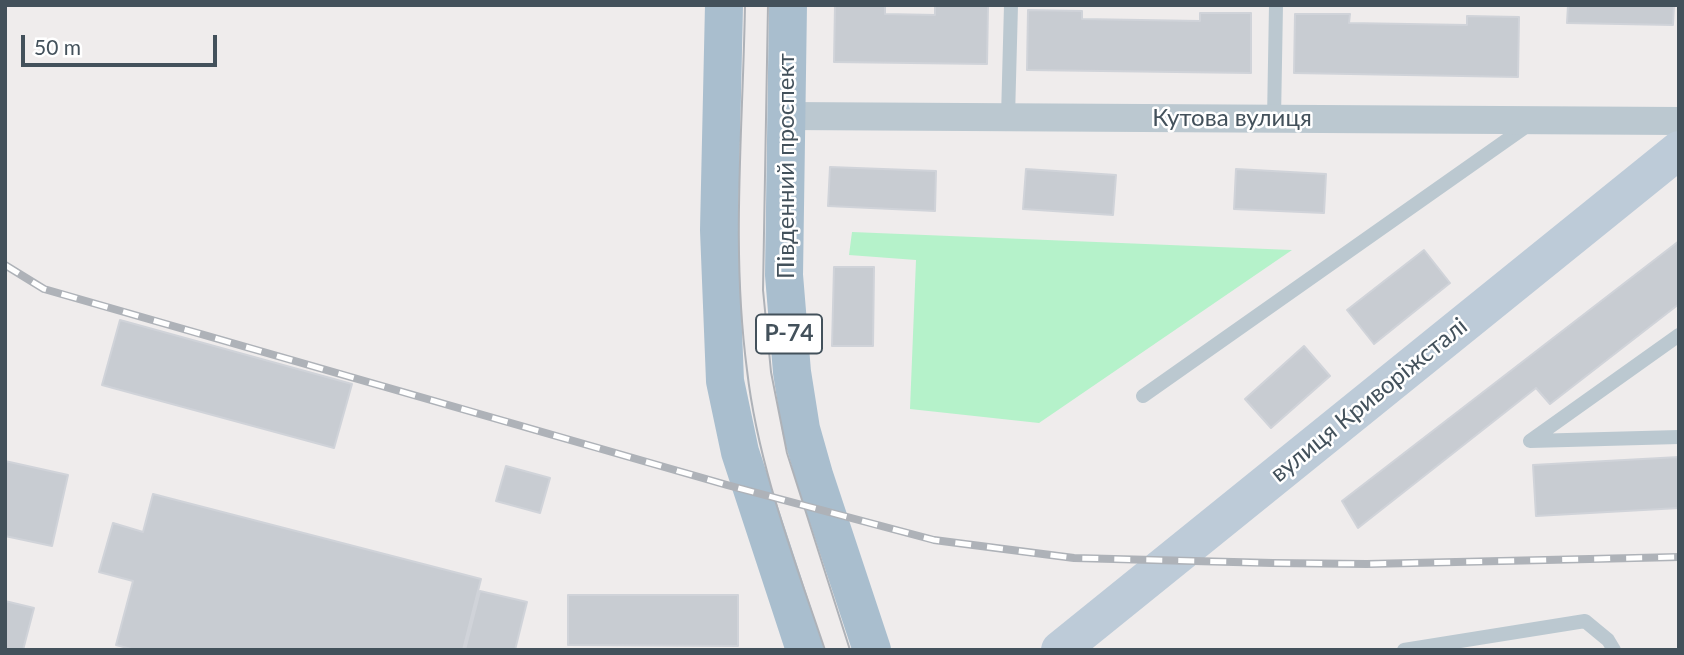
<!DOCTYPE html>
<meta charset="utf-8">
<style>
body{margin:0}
#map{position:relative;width:1684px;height:655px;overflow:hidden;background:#efecec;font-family:Lato,sans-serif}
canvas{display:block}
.frame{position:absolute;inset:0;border:7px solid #43515b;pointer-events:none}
.scale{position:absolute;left:21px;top:35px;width:196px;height:32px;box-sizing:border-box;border:4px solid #43515b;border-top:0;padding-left:9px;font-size:21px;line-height:24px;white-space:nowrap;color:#43515b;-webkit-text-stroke:5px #fff;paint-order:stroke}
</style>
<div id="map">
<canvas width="1684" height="655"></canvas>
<div class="frame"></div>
<div class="scale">50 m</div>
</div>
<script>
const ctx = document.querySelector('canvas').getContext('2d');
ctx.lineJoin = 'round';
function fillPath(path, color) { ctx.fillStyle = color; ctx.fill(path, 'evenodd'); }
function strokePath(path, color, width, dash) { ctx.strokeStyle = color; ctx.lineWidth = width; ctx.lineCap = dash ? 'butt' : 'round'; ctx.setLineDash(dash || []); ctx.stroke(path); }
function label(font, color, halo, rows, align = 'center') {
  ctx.font = font + ' Lato,sans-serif'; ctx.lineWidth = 5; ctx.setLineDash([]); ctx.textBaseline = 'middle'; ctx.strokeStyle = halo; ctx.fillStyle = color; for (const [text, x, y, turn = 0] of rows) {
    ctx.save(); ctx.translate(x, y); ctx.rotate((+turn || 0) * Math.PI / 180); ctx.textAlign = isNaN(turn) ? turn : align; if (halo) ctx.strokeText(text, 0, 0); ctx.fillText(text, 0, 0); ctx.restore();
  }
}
fillPath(new Path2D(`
 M852 232 1292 250 1039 423 910 409 916 260 849 255Z`), '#b5f2ca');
const building = new Path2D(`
 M835 5H885V14L935 15V6H988L987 64 834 62Z
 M1568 5H1674L1673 25 1567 23Z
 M1028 10 1082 11V19L1200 21V13H1251V73L1027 70Z
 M1295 14H1350L1349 23 1467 25V16L1519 17 1518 77 1294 73Z
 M830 167 936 171 935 211 828 206Z
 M1026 169 1116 175 1113 215 1023 209Z
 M1236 169 1326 174 1324 213 1234 209Z
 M1679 241V304L1550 404 1536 388 1358 528 1342 501Z
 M1424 250 1450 283 1374 344 1347 310Z
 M834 267H874L873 346H832Z
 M120 320 352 384 334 448 102 385Z
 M1304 346 1330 376 1271 428 1245 399Z
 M1679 457V508L1536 516 1533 465Z
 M5 461 68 475 52 546 5 536Z
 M506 466 550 478 540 513 496 501Z
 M153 494 481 579 463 650H135L116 645 133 581 99 572 113 523 143 532Z
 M480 591 527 602 515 650H465Z
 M568 595H738V646L568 645Z
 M5 601 34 608 23 650H5Z`);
fillPath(building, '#c8ccd2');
strokePath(building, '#d0d3d9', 2);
strokePath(new Path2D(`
 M1008 117 1011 5
 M1274 119 1276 5
 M1679 335 1530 441 1679 437
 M1143 396 1531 123
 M1404 650 1585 621 1608 640 1614 650`), '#bbc8d0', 14);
strokePath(new Path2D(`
 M786 116 1679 121`), '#bbc8d0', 28);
strokePath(new Path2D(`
 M1060 650 1679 150`), '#bdcbd8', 38);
strokePath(new Path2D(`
 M724 5 719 230 725 381 740 452 805 650
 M788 5 784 275 792 372 801 429 814 475 872 650`), '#a9bece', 38);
strokePath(new Path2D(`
 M745 5C743 127 731 249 747 370 758 466 794 558 825 650
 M768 5 763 290 771 372 787 453 850 650`), '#aeb2b8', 2);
const rail = new Path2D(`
 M5 265 44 289 727 485 934 540 1074 558 1273 563 1367 564 1679 557`);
strokePath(rail, '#aeb2b8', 8);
strokePath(rail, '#fff', 5, [16]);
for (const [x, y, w] of [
 [789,334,66]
]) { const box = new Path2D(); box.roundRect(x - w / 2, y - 19.5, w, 39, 5); ctx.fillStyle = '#fff'; ctx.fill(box); strokePath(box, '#43515b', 2); }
label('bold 23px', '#43515b', null, [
 ["Р-74",789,334]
]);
label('24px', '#43515b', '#fff', [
 ["Кутова вулиця",1232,118],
 ["Південний проспект",786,166,-90],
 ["вулиця Криворіжсталі",1369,400,-39]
]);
</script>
